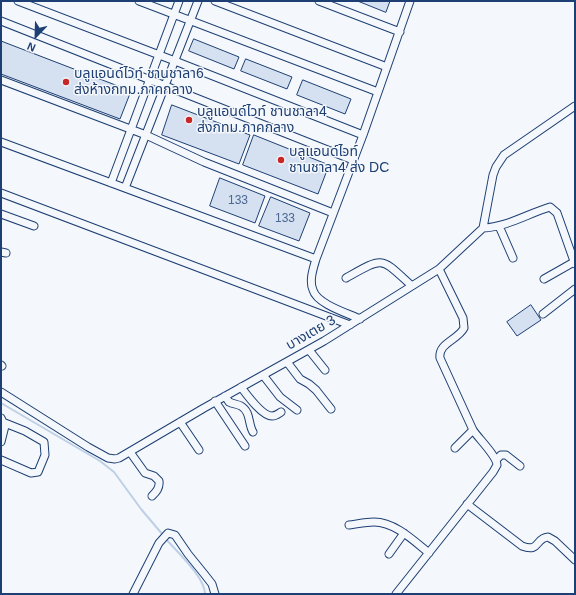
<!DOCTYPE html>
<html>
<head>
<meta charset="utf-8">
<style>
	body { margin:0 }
	#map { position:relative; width:576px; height:595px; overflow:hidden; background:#f4f7fb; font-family:Arial,sans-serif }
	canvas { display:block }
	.frame { position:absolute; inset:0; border:2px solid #1d3f73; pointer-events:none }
	.north { position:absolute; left:16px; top:16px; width:40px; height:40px; -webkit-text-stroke:3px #f4f7fb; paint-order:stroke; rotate:203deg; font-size:11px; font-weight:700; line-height:16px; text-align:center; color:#1d3f73 }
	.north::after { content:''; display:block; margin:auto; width:14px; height:18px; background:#1d3f73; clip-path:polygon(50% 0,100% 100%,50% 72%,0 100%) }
</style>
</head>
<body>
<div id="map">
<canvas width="576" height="595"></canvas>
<div class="frame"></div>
<div class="north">N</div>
</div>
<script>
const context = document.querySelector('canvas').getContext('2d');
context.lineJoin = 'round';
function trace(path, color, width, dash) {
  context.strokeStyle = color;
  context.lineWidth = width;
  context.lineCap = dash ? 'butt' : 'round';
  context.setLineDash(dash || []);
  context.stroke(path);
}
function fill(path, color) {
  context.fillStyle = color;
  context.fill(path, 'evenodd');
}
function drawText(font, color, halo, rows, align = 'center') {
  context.font = font + ' Arial,"Noto Sans Thai",sans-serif';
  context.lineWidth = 3;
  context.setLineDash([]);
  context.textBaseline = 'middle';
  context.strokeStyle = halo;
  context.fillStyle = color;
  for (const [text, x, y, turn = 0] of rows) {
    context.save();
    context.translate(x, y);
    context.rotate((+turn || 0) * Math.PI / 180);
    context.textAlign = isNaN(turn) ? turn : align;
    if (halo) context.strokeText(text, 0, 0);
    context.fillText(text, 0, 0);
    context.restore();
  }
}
const stream = new Path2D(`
	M1,403L100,461L114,472L141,509L163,535
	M166,539C177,552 205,577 205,594`);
const building = new Path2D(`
	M358,1H390L386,12Z
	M194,39L239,57L234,69L189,51Z
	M1,41L131,91L120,119L1,74Z
	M246,59L292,77L287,89L241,71Z
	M303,80L351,99L345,114L297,95Z
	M172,105L250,135L239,164L162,135Z
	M254,135L329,165L318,194L243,165Z
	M220,178L265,196L255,223L210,206Z
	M271,197L310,213L299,241L259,226Z
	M531,305L541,320L517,336L507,322Z`);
const minor = new Path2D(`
	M18,1L175,61L363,135
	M139,1L378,92
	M215,1L387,67
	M319,1L400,32
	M1,21L353,160
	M1,80L146,135L204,162L333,213
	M1,142L316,259
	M111,183L179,1
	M125,188L198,1
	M1,193L350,325
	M1,214L34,226
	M499,226L513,258
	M483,228C507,227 527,214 550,207L557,213L575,264
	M1,252L6,253
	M346,278C385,256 380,257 412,286
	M544,279L574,262
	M543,314L575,289
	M360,319C347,313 317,304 313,290C309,281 313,269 316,259L363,135L410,1
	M309,350L325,370
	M287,362L300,379L309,384L316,390L331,409
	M1,365L2,366
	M263,375L280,397L297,410
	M241,387C247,395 262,416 272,416C276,416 278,414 281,412
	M1,392L88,447L108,458L115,459L119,458L204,408L324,341L439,269L483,228L493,175L496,167L504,155L575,106
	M225,396L229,402C233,404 237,404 241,406C251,412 248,424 253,432
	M215,401L245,446
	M1,418L5,426L1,442
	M180,422L199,450
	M455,448L473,430
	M130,452L145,473L154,476L159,481C160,488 156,492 152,496
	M1,460L31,473L38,472L45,455L44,442L25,431L5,423
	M496,460L501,455H506L520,466
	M467,504L522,546C540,553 535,538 548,537L555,541L575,560
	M349,525C357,524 366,522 374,522C395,522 414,541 429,553
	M389,554L404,533
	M133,594L159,543L168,533L175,535L188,554L205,575L212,584L215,594
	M396,594L493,472L497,465C497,456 478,438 473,430L440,358C438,343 458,340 464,328L463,318L439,269`);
const markers = [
	[66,82,4,"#c62828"],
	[189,120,4,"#c62828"],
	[281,160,4,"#c62828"]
];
const numberNames = [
	["133",238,201],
	["133",285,219]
];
const poiNames = [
	["บลูแอนด์ไวท์ ชานชาลา6",74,74],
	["ส่งห้างกทม.ภาคกลาง",74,90],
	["บลูแอนด์ไวท์ ชานชาลา4",197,112],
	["ส่งกทม.ภาคกลาง",197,128],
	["บลูแอนด์ไวท์",289,152],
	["ชานชาลา4 ส่ง DC",289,168]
];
const streetNames = [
	["บางเตย 3",311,333,-30]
];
trace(stream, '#bed0e5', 2);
fill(building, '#d5e0f0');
trace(building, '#1d3f73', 1);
trace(minor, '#1d3f73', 9);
trace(minor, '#f4f7fb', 7);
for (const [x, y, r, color] of markers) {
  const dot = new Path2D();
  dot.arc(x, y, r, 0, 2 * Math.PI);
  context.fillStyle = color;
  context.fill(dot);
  trace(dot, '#f4f7fb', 1.5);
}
drawText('12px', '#4b6792', null, numberNames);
drawText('14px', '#1d3f73', '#f4f7fb', poiNames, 'left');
drawText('14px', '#1d3f73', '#f4f7fb', streetNames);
</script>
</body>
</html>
